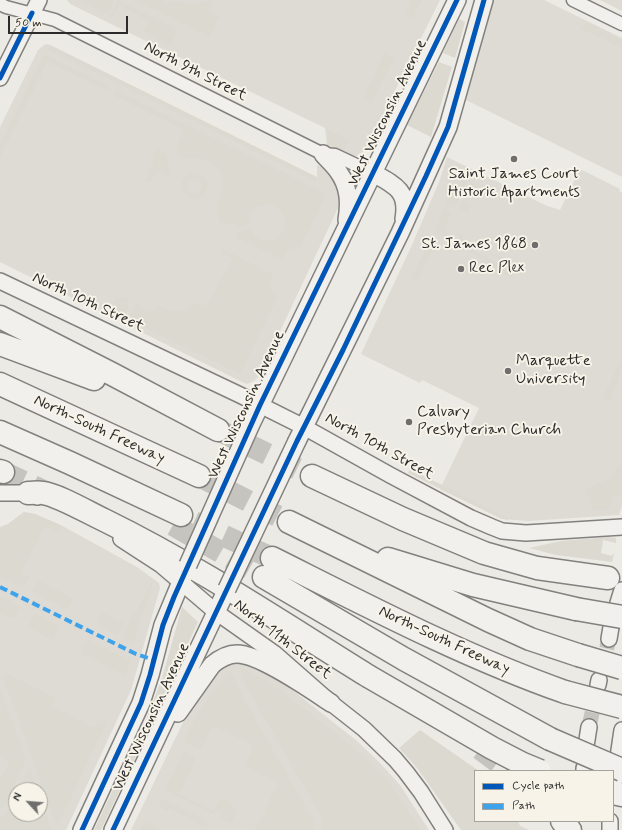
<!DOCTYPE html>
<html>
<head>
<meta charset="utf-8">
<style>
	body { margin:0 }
	#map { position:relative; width:622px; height:830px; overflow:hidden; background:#eceae4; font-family:Mynerve,sans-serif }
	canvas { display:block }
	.legend { position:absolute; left:474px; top:770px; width:140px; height:52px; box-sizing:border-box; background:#f7f3e8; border:1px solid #a5a39c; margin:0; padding:5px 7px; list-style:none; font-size:12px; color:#2b2b2b }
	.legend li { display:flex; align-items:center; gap:8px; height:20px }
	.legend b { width:20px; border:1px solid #a5a39c }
	.north { position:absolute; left:8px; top:782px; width:40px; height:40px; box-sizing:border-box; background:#f7f3e8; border:1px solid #a5a39c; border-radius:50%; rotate:296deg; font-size:11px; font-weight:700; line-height:16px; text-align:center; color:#2b2b2b }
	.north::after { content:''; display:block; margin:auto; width:14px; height:18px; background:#6f6e6c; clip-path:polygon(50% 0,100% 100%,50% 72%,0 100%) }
	.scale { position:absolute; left:8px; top:16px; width:120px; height:18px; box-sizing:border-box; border:2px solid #2b2b2b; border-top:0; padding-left:5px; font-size:12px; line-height:14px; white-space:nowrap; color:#2b2b2b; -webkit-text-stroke:3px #f7f3e8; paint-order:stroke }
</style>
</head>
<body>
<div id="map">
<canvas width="622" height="830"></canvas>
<ul class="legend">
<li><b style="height:5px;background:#0057b8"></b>Cycle path</li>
<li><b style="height:5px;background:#3ea3eb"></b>Path</li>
</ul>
<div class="north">N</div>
<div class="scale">50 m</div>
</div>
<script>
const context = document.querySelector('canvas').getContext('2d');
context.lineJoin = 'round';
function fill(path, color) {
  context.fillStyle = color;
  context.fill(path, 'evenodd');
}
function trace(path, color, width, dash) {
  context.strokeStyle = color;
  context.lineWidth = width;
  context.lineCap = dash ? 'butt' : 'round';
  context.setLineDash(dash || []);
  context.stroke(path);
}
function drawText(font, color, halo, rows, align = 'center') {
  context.font = font + ' Mynerve,sans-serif';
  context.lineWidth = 4;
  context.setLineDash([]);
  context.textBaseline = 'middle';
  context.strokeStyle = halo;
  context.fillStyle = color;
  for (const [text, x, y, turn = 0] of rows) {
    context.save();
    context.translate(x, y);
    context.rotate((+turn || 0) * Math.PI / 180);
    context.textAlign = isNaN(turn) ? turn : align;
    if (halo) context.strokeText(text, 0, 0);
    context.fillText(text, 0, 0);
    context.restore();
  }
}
const built = new Path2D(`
	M67,0H440L367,147L364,151L356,156L346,155L327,146L325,128L70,4Z
	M493,0H544L622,38V177L466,100Z
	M600,0H622V11Z
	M48,44L317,177V165L327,170L333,176L339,191V198L338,208L259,376L254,381L247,384L242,382L0,262V127L38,50L44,45Z
	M447,157L545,205L560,210L580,169L620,189L619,191L622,193V506L619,515L528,521L502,519L440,489L479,408L422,380L420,383L361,354L412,245L439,182Z
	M24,512L35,514L59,524L137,567L159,583L160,588L131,690L66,830H0V527L8,524ZM16,790H40V814H16Z
	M234,662L248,663L282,682L357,741L378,761L400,785L429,830H131L189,710L215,673L224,665Z`);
const green = new Path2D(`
	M79,0H113L114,1L111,10L105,13Z
	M118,0L178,30L170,46L144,32L149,21L119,6L113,18L110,16Z
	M135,0H162L166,3L178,2L194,4L213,0L208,11L219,16L209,36Z
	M411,0H422L413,18L409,16L410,14L406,12Z
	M459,19L465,22L455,58L443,53Z
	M587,22L599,28L598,30L600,31L601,29L612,35L611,36L613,37V36L622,40V48L581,28Z
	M50,45L316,177V182L48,49Z
	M385,52L394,57L372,102L364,96Z
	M44,54L109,86L107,90L47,62L0,157V144Z
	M439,62L452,67L431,137L407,125Z
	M115,89L326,194L299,249C290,246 286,252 283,259L274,256L271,252L269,253L237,238L236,236L237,233L250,228C255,240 267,245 278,237C282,234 285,230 285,225C289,199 248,196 249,224L239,229L238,225L229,223L223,226C211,211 221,203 222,188C225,162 202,156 182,159L176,147L184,130L113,95Z
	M327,129L349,140L343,152L328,144Z
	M158,148C166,154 170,163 169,173L168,175L160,171L154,175L150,183L144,180L147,178L149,173L148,171L154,163L153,161L155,157L153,156Z
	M193,173L199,174L196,179L190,180C186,183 187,188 190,192L196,193L201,190L202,185L198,179L201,175C208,180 209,187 205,194C188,212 169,179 193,173Z
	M456,173L468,179L454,208L446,204Z
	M472,181L479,184L475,191L470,192L467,202H465L471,206L468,212L459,208Z
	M444,208L452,212C447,222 443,225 450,235L448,238L435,232Z
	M433,234L436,236L435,238L437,240L417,282L411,279Z
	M460,234H462L463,236L462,239L504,258V259H505L513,262V264L514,263L522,267L521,269L459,239L458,237Z
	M470,249L514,271L512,278L481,263L482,259L469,252Z
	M222,250H225L262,269L263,273L268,272L273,275C271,282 268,291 278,296L240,374L128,320L135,305L136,304L151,311L152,310L155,311L158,306C174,314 180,313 194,303L207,306L233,258L223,254Z
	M69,287L110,308L117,298L120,299L122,296L128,299L127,311L122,318L67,290Z
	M622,361V365L611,399L608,400L604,398V395L620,362Z
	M622,461V497L613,495L610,507L612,509L594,510L585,490L611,478Z
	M410,469L508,518V520L500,518L408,473Z
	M24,512L35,514L61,526L58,532L44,526L21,572L30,577L23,588L0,577V527L8,524Z
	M608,537L616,538V543L603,540L601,553L612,556L613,554H614L612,562L556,555L529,548L561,541Z
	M38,580L73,598L68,609H66L33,593L32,591Z
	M152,581V587L140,621L134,644L122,637L134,613H136Z
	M0,596L20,607V609L15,619L0,613Z
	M182,607L198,622L151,722L146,720L162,678Z
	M101,612L124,623L117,635L96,624Z
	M35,614L59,626L53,640L28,627Z
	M89,640L130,661L126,676L81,653L86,642Z
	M244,669L279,689L361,754L390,784L420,830H341L338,829L337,830H322V823L321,816L245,684L241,671Z
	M5,673L56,698L52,706L95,728L98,722L101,724L103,721L106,722L57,827L3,678Z
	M230,673L232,674L244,700L312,818L314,824L313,830H255L262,816L265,818L267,814L264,812L278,783L244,766L252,751L250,750L253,745L213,726L200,749L184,742L198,713L227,674Z
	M0,688L26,759L7,802L0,810V776L2,777L10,761L0,756Z
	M143,726L149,729L101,830H94Z
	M420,730L479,771H475V821H518L520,826L529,830H461L417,768L399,748Z
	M184,751L195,758L191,767L192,768L180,792L178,791L177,793L214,811L221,798L228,801L237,811L231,823L221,818L223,814L216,810L214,814L167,791V786Z
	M29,767L37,790H19Z
	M16,796V814H40V798L52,830H0V820L12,805Z
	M162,800H165L205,819L207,822V827L169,808L167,811L159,807V804Z
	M145,822L159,828L158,830H141Z`);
const tertiaryTunnel = new Path2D(`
	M601,671L609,639
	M589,727L597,690`);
const motorwayTunnel = new Path2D(`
	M218,430L312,476
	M3,472L52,495
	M199,476L289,522
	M194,522L272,558
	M173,525L264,577
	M480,749L510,771`);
const minor = new Path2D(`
	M573,0L622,24
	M0,4L6,7L55,20L323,154L335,155L373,173`);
const tertiary = new Path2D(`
	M0,78L39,0
	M0,281L240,395L304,427L390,475L471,518L492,527L502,531L526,533L622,527
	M0,493H28L37,497
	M121,539L161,565L216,612L274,653L331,703L364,729L395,759L406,772L421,792L445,830
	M617,606L622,590
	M609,639L611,627
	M598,685L599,680
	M586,746L589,727
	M584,771V768
	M613,791L622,730
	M610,830V821`);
const secondary = new Path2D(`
	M323,154C328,160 334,165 338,171C349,186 350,202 347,220
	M373,173C395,185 409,191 404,219
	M251,424L457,0
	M297,441L400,233L448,127L484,0
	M178,713L212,665C219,659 227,654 237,654C260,654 311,690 331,703
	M82,830L141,703L150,675L163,625L188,565
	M113,830L227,589`);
const motorway = new Path2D(`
	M0,317L112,374L218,430
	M0,344L94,379
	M0,384L199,476
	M0,432L70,463L181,515
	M0,471L3,472
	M312,476L403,519L484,553L537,568L608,578
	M28,493C33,493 38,492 43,493C58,495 89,513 104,520C196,565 281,622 368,676
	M289,522L488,620L530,639L578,655
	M272,558C368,606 463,656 565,692
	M388,559L473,585L576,609
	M264,577L404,659L550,739
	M613,793L622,795
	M562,821L570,830`);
const secondaryBridge = new Path2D(`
	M188,565L251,424
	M227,589L297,441`);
const motorwayBridge = new Path2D(`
	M576,609L622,617
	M578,655L622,668
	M368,676L492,748L523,764L540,771
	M565,692L622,707
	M550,739L622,770`);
const quiet = new Path2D(`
	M0,587L136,654L154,660`);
const cycleway = new Path2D(`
	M0,78L32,13
	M82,830L141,703L150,675L163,625L174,597L260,405L457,0
	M113,830L297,441L343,350L426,176L448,127L484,0`);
const markers = [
	[514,159,4,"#6f6e6c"],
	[535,245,4,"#6f6e6c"],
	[461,269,4,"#6f6e6c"],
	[508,371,4,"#6f6e6c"],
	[409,422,4,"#6f6e6c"]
];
const streetNames = [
	["North 9th Street",195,72,27],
	["West Wisconsin Avenue",388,113,-64],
	["North 10th Street",88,303,25],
	["West Wisconsin Avenue",247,405,-65],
	["North-South Freeway",99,430,25],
	["North 10th Street",379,447,29],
	["North 11th Street",282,640,38],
	["North-South Freeway",444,641,25],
	["West Wisconsin Avenue",152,717,-65]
];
const poiNames = [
	["Saint James Court",514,175,"center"],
	["Historic Apartments",514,193,"center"],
	["St. James 1868",527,245,"right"],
	["Rec Plex",469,269],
	["Marquette",516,362],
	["University",516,380],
	["Calvary",417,413],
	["Presbyterian Church",417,431]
];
fill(built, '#dddbd3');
fill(green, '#dcd9d1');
trace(tertiaryTunnel, '#c5c4bf', 15, [15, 8]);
trace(motorwayTunnel, '#c5c4bf', 22, [22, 11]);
trace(minor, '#82817e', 15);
trace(tertiary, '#82817e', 18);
trace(secondary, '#82817e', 20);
trace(motorway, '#82817e', 25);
trace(minor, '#f1f0ec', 12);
trace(tertiary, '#f1f0ec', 15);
trace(secondary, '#f1f0ec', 17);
trace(motorway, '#f1f0ec', 22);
trace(secondaryBridge, '#82817e', 20, []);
trace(motorwayBridge, '#82817e', 25, []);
trace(secondaryBridge, '#f1f0ec', 17);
trace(motorwayBridge, '#f1f0ec', 22);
trace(quiet, '#3ea3eb', 4, [8, 4]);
trace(cycleway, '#0057b8', 5);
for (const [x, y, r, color] of markers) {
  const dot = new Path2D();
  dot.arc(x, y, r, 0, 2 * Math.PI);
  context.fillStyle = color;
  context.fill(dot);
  trace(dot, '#f7f3e8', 1.5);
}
drawText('16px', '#2b2b2b', '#f7f3e8', streetNames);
drawText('16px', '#2b2b2b', '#f7f3e8', poiNames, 'left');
</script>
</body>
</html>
